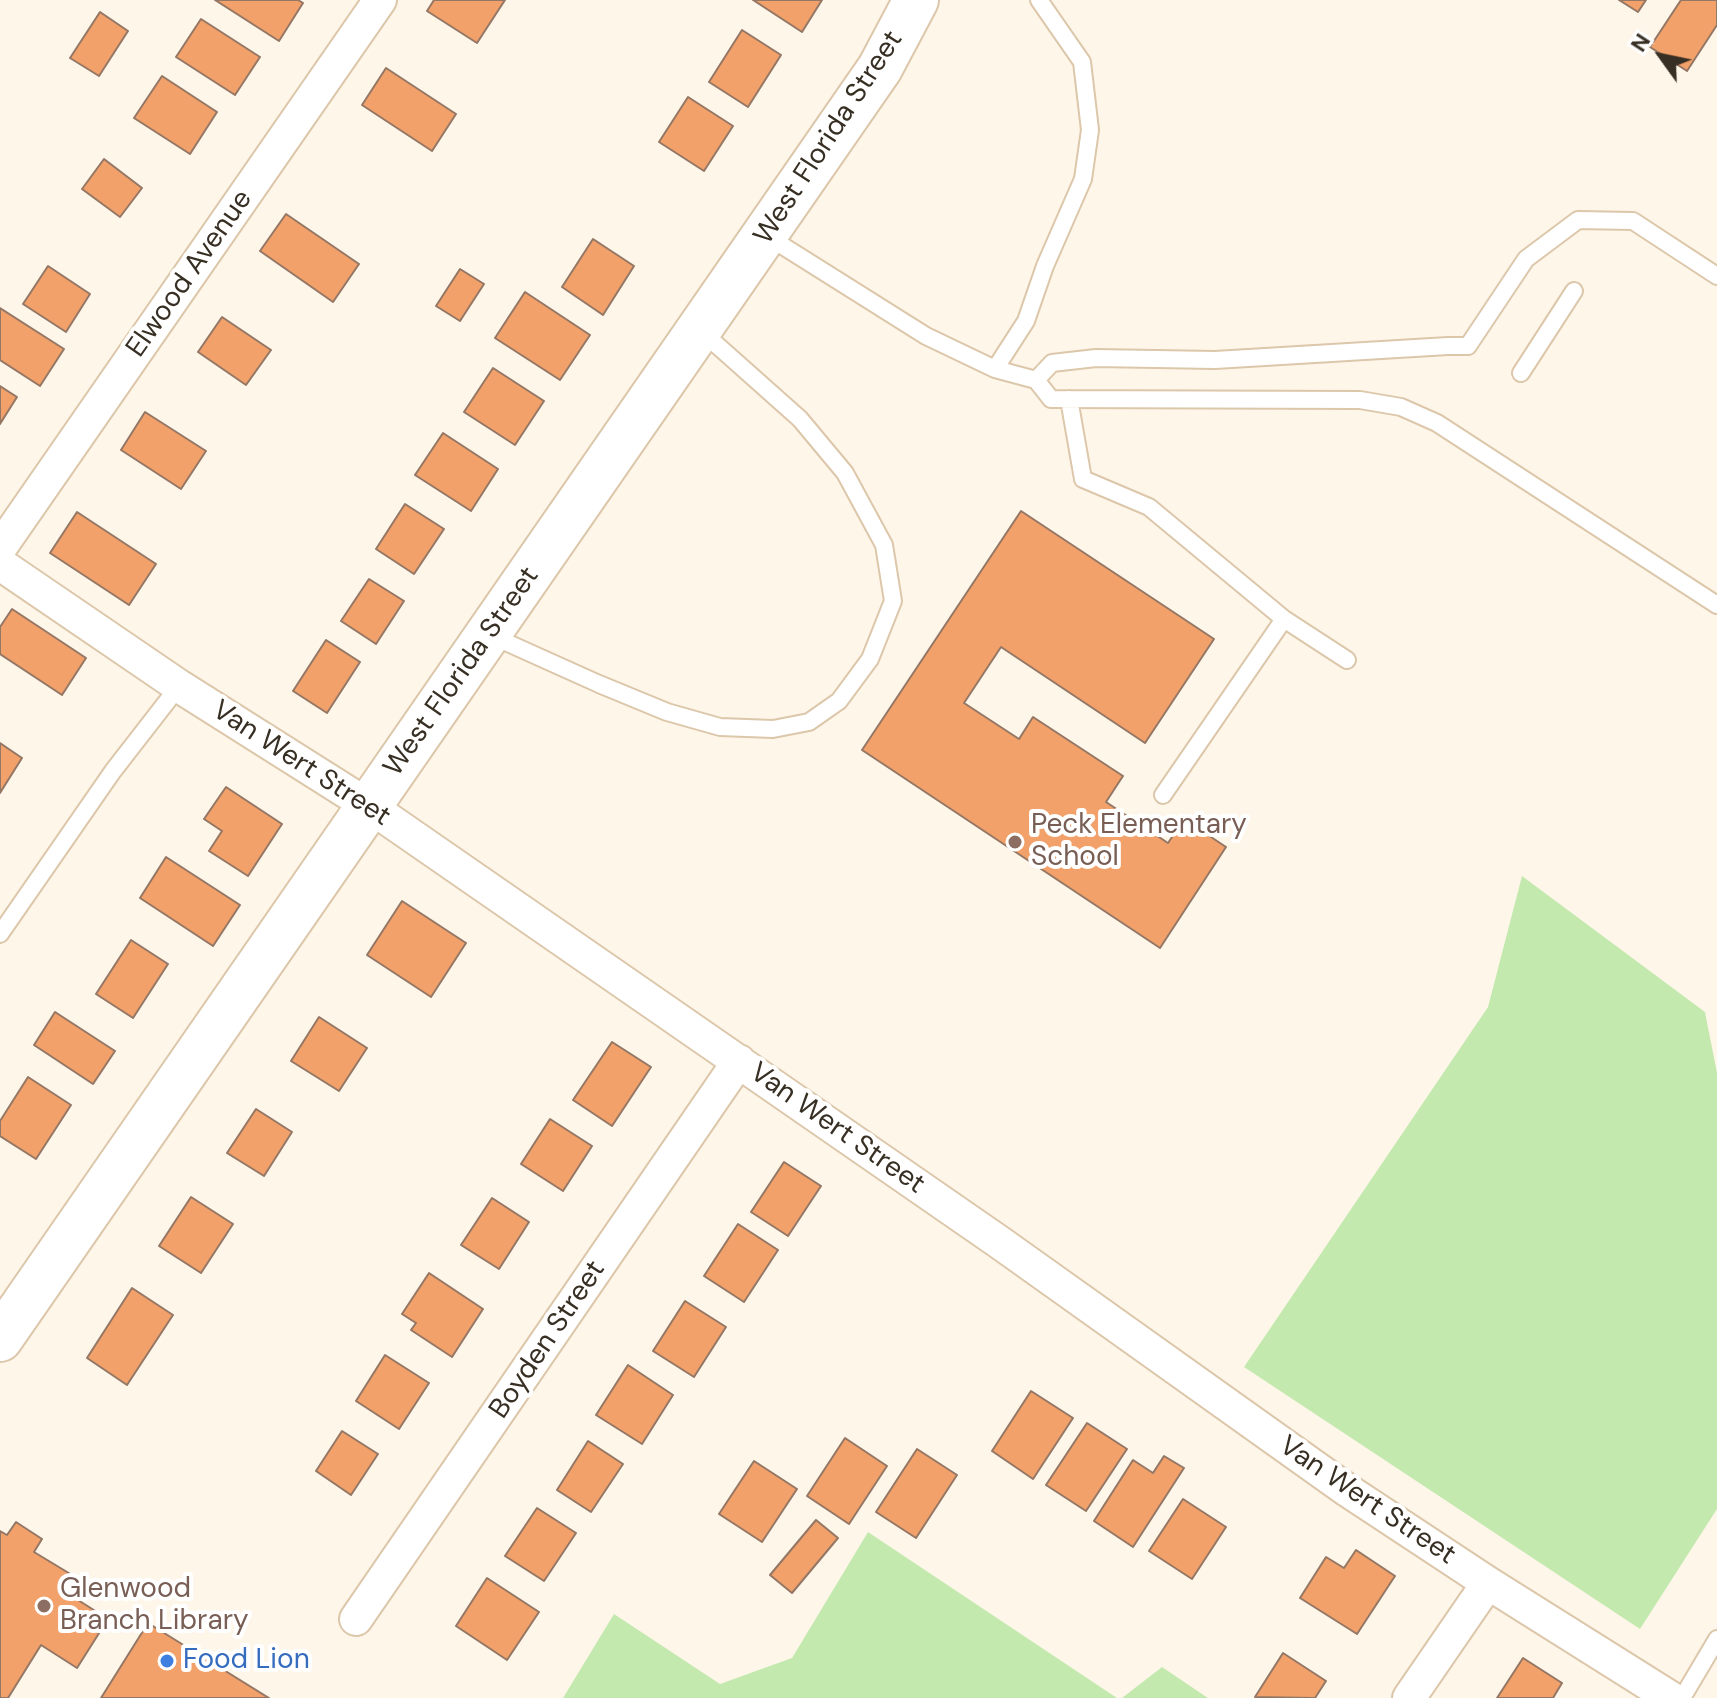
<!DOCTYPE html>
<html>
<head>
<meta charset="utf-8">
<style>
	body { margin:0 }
	#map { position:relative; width:1717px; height:1698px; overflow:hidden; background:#fff6ea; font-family:"DM Sans",sans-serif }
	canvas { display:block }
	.north { position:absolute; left:1621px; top:16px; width:80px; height:80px; -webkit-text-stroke:6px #fff; paint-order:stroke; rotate:303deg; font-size:22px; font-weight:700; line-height:32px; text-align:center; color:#372f23 }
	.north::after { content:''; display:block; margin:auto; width:28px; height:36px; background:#372f23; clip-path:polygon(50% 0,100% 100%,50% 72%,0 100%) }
</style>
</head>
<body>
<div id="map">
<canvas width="1717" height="1698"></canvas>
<div class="north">N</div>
</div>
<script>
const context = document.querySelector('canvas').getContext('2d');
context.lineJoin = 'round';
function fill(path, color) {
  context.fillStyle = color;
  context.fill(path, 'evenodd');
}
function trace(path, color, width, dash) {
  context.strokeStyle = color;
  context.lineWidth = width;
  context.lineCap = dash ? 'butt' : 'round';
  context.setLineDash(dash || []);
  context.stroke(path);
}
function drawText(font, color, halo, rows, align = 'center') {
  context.font = font + ' "DM Sans",sans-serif';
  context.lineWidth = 8;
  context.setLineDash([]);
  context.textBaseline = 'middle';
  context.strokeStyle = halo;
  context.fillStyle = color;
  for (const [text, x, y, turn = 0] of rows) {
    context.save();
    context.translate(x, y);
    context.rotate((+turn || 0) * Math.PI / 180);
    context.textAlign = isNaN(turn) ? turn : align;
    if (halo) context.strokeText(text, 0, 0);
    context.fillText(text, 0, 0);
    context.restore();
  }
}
const green = new Path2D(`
	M1522,876L1705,1012L1717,1073V1509L1640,1629L1244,1367L1488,1007Z
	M868,1532L1117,1698H563L614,1614L720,1684L792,1658Z
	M1162,1667L1208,1698H1122Z`);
const building = new Path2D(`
	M215,0H298L303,3L279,41Z
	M434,0H505L477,43L427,11Z
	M753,0H822L802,32Z
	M1619,0H1646L1638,12Z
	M1681,0H1717V25L1687,71L1650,47Z
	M100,12L128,31L99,76L70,58Z
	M201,19L260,57L235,95L176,57Z
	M742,30L781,55L748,107L709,82Z
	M386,68L456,114L432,151L362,105Z
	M162,76L217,112L190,154L134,118Z
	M688,97L733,126L704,171L659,142Z
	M104,159L142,188L120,217L82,189Z
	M286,214L359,264L333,302L260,251Z
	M593,239L634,266L603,315L562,287Z
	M48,266L90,294L66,332L23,304Z
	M460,269L484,284L460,321L436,306Z
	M525,292L590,335L560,380L495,338Z
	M0,308L64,349L40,386L0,360Z
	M222,317L271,350L246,385L198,352Z
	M493,368L544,401L515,445L464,412Z
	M0,386L17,397L0,424Z
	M145,412L206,451L181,489L121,450Z
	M443,433L498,469L471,511L415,475Z
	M405,504L444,529L414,574L376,549Z
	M1021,511L1214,639L1145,743L1001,647L964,703L1019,739L1033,717L1123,776L1106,802L1168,843L1184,819L1226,847L1160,948L862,750Z
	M77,512L156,564L129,605L50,553Z
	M369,579L404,601L376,644L341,621Z
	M12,609L86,658L62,695L0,654V627Z
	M326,640L360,662L327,713L293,691Z
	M0,743L22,758L0,793Z
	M226,787L282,824L248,876L209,851L222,831L204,819Z
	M166,857L240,905L213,946L140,898Z
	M402,901L466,943L431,997L367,955Z
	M131,940L168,964L133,1018L96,994Z
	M55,1012L115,1051L93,1084L34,1045Z
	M319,1017L367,1048L339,1091L291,1061Z
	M612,1042L651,1067L612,1126L573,1100Z
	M28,1077L71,1105L36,1159L0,1136V1121Z
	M256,1109L292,1132L264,1176L227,1153Z
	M550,1119L592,1146L563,1191L521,1164Z
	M784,1162L821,1186L788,1236L751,1212Z
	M191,1197L233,1224L201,1273L159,1246Z
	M492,1198L529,1222L499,1269L461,1245Z
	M738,1224L778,1250L744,1302L704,1276Z
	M429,1273L483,1309L452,1357L411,1330L416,1323L402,1314Z
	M132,1288L173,1315L127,1385L87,1358Z
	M685,1301L726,1327L694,1377L653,1351Z
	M385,1355L429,1383L399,1429L356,1401Z
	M628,1365L673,1395L642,1444L596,1415Z
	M1031,1391L1073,1418L1033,1479L992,1451Z
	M1087,1423L1127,1449L1086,1511L1046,1485Z
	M342,1431L378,1454L351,1495L316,1471Z
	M845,1438L887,1466L849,1524L807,1496Z
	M588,1441L623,1464L591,1512L557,1490Z
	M917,1449L957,1475L916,1538L876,1512Z
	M1164,1456L1184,1468L1133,1547L1094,1521L1133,1460L1153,1473Z
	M754,1461L797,1489L762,1542L719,1514Z
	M1183,1499L1226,1527L1192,1579L1149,1551Z
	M537,1508L576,1533L544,1581L505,1556Z
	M816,1520L838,1538L792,1593L770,1575Z
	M16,1522L42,1539L34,1552L77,1578L67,1593L108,1619L77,1668L41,1645L8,1698H0V1531L7,1535Z
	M1356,1550L1395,1576L1357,1634L1300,1598L1326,1557L1344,1568Z
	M487,1578L539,1612L507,1660L456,1626Z
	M148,1623L269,1698H101Z
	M1283,1653L1326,1681L1315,1698L1255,1697Z
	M1523,1658L1562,1683L1553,1698H1497Z`);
const lane = new Path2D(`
	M767,236L926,336L995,369L1026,321L1045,266L1083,179L1090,130L1082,62L1039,0
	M1717,276L1633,221L1578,220L1526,259L1468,346H1448L1215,360L1096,358L1052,363L1036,380L1051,399L1360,400L1401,407L1437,423L1717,605
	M995,369L1036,380
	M1521,373L1574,291
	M1069,399L1083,479L1149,507L1284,619L1347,660
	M490,635L599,684L667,712L720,727L773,729L809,722L839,701L870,659L893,601L884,545L845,473L800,419L700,330
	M1163,795L1284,619
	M0,934L113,771L179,686
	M1682,1698L1717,1639`);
const street = new Path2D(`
	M0,548L380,0
	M0,564L179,686L369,806L999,1242L1347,1490L1488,1583L1671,1698
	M356,1619L739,1061
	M1409,1698L1488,1583`);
const secondary = new Path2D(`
	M0,1339L880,68L916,0`);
const markers = [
	[1015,842,8,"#8d6e63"],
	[44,1606,8,"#8d6e63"],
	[167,1661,8,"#3f7fe0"]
];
const streetNames = [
	["West Florida Street",829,138,-57],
	["Elwood Avenue",190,274,-55],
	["West Florida Street",462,672,-55],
	["Van Wert Street",301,764,33],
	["Van Wert Street",837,1129,35],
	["Boyden Street",548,1340,-56],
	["Van Wert Street",1367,1501,34]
];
const educationNames = [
	["Peck Elementary",1031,826],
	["School",1031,858],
	["Glenwood",60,1590],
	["Branch Library",60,1622]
];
const shopNames = [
	["Food Lion",183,1661]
];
fill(green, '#c4e9af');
fill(building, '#f3a16a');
trace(building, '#947764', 2);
trace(lane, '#dcc7aa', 20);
trace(street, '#dcc7aa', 36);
trace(secondary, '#dcc7aa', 48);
trace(lane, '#fff', 16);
trace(street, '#fff', 32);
trace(secondary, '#fff', 44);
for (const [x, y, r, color] of markers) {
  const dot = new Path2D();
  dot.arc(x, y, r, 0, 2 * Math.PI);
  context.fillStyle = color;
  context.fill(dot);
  trace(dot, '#fff', 3);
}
drawText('28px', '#372f23', '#fff', streetNames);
drawText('28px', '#785e54', '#fff', educationNames, 'left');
drawText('28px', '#366cbe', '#fff', shopNames, 'left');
</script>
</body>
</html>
